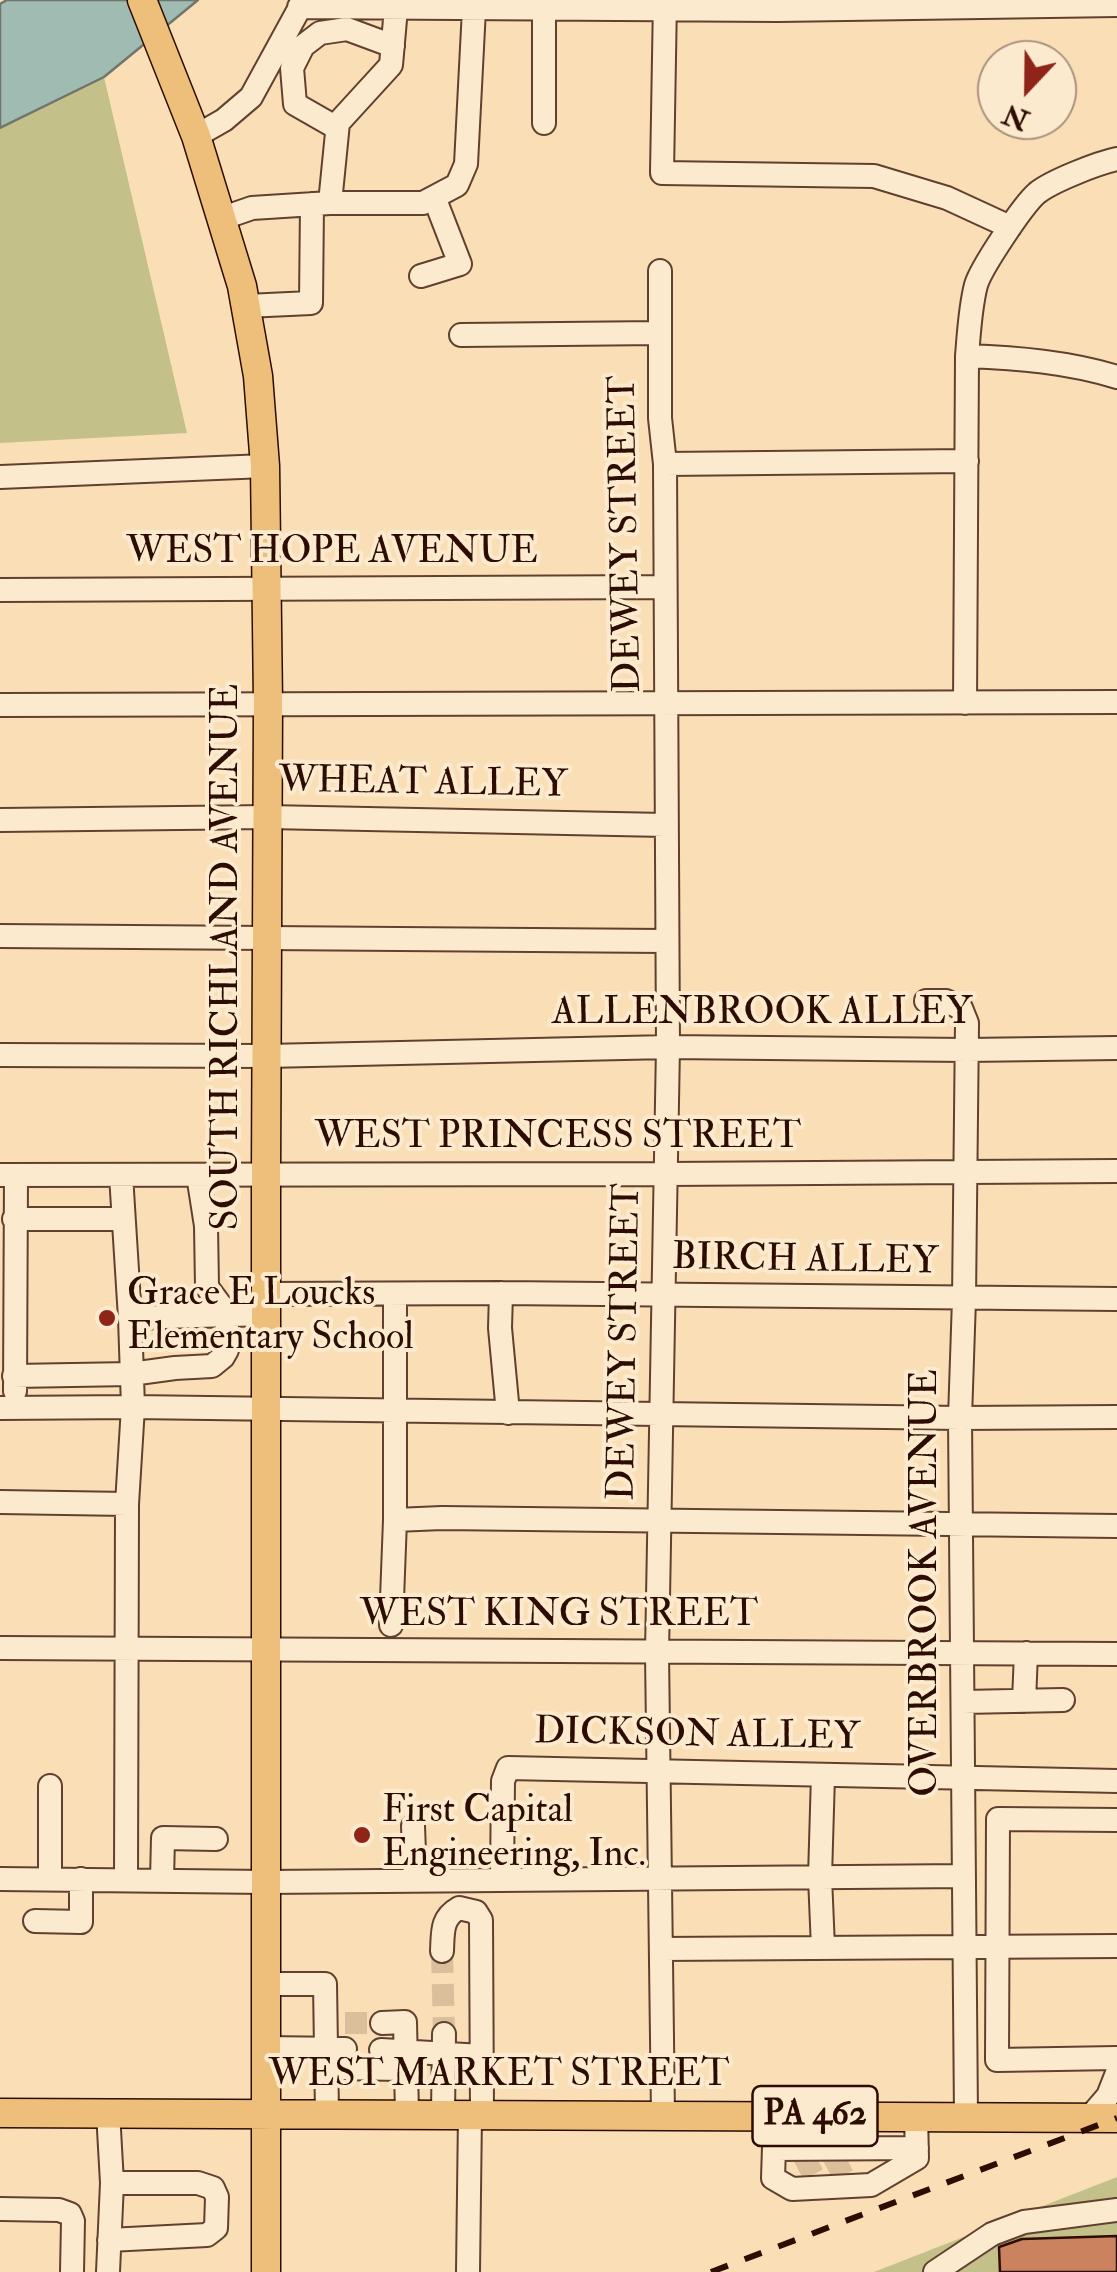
<!DOCTYPE html>
<html>
<head>
<meta charset="utf-8">
<style>
	body { margin:0 }
	#map { position:relative; width:1117px; height:2272px; overflow:hidden; background:#fadeb5; font-family:"IM FELL Double Pica",serif }
	canvas { display:block }
	.north { position:absolute; left:977px; top:40px; width:100px; height:100px; box-sizing:border-box; background:#fceacf; border:2px solid #a9927d; border-radius:50%; rotate:202deg; font-size:28px; font-weight:700; line-height:40px; text-align:center; color:#2d0d02 }
	.north::after { content:''; display:block; margin:auto; width:35px; height:45px; background:#8f2418; clip-path:polygon(50% 0,100% 100%,50% 72%,0 100%) }
</style>
</head>
<body>
<div id="map">
<canvas width="1117" height="2272"></canvas>
<div class="north">N</div>
</div>
<script>
const context = document.querySelector('canvas').getContext('2d');
context.lineJoin = 'round';
function fill(path, color) {
  context.fillStyle = color;
  context.fill(path, 'evenodd');
}
function trace(path, color, width, dash) {
  context.strokeStyle = color;
  context.lineWidth = width;
  context.lineCap = dash ? 'butt' : 'round';
  context.setLineDash(dash || []);
  context.stroke(path);
}
function drawText(font, color, halo, rows, align = 'center') {
  context.font = font + ' "IM FELL Double Pica",serif';
  context.lineWidth = 8;
  context.setLineDash([]);
  context.textBaseline = 'middle';
  context.strokeStyle = halo;
  context.fillStyle = color;
  for (const [text, x, y, turn = 0] of rows) {
    context.save();
    context.translate(x, y);
    context.rotate((+turn || 0) * Math.PI / 180);
    context.textAlign = isNaN(turn) ? turn : align;
    if (halo) context.strokeText(text, 0, 0);
    context.fillText(text, 0, 0);
    context.restore();
  }
}
const green = new Path2D(`
	M104,77L187,433L0,443V128Z
	M1117,2177V2272H874Z`);
const water = new Path2D(`
	M7,0H198L104,77L0,128V4Z`);
const building = new Path2D(`
	M1117,2236V2272H1000L999,2247L1022,2239Z`);
const minorTunnel = new Path2D(`
	M442,1951L444,2034
	M345,2023H382
	M803,2155L816,2180
	M833,2156L845,2179`);
const minor = new Path2D(`
	M665,0L662,173L874,176L947,198L1010,227
	M299,7L778,10L1117,5
	M544,123V10
	M337,128L295,104L292,68L303,46L320,33L347,29L393,46
	M196,136L224,120L251,97L304,0
	M330,203H423L457,185L466,164L474,9
	M223,218L252,208L330,203L338,123L391,65L396,8
	M660,271V418L665,464L668,1047L657,1653L663,2115
	M421,276L460,264L434,197
	M246,306L311,303L312,204
	M461,335L659,333
	M967,356C1018,358 1068,362 1117,377
	M665,464L967,461
	M0,477L265,466
	M0,590L664,587
	M965,703L967,356C969,333 970,308 976,285C981,268 1023,205 1037,193C1052,181 1098,163 1117,159
	M0,705L1117,702
	M0,820L268,817L665,825
	M0,936L666,941
	M926,1001H946L961,1008L967,1023L964,1299L960,1418L966,2116
	M0,1055L267,1056L668,1047L967,1050L1117,1048
	M0,1175L666,1174L1117,1171
	M121,1175L130,1318
	M14,1219H123
	M501,1293L500,1328L508,1413
	M266,1294L501,1293L1117,1299
	M14,1376L131,1374L175,1368L212,1366L223,1357L227,1350V1314L207,1287L206,1226L198,1175
	M15,1391L16,1175
	M0,1408L133,1407L960,1418L1117,1417
	M0,1502L127,1504
	M395,1520L442,1518L1117,1526
	M391,1625L395,1520V1294
	M0,1648L1117,1654
	M1024,1701L1026,1653
	M963,1702L1063,1700
	M50,1786V1879
	M1117,1820L998,1819L997,2060L1117,2058
	M413,1826L415,1879
	M502,1878L503,1781L508,1768L1117,1781
	M0,1879L266,1882L964,1876
	M126,1880L127,1504L133,1407L130,1318L266,1314
	M162,1880L163,1838L216,1839
	M35,1921L81,1922V1879
	M823,1948L820,1877L823,1775
	M661,1949L1117,1946
	M442,1951C443,1932 441,1918 459,1908L476,1912L481,1920L482,2114
	M266,1984H325L327,2113
	M382,2023L405,2022L407,2114
	M265,2048L345,2049
	M381,2050L482,2056
	M326,2068L406,2069
	M443,2114L444,2034
	M775,2116L773,2178L792,2189L871,2185L917,2158L916,2116
	M1090,2117L1108,2096L1117,2073
	M774,2149L917,2148
	M0,2209L59,2210L70,2214L73,2221L72,2272
	M109,2240L207,2235L216,2228L217,2197L213,2188L198,2183H112
	M108,2272L112,2183L108,2112
	M468,2272L470,2114
	M935,2272L992,2234L1024,2222L1117,2210`);
const major = new Path2D(`
	M142,0L196,136L242,286L258,376L265,466L268,703L266,1175V2272
	M0,2113L1117,2118`);
const rail = new Path2D(`
	M711,2272L1117,2118`);
const markers = [
	[107,1318,10,"#8f2418"],
	[362,1835,10,"#8f2418"]
];
const shields = [
	[815,2116,125]
];
const shieldNames = [
	["PA 462",815,2116]
];
const streetNames = [
	["DEWEY STREET",628,534,-91],
	["WEST HOPE AVENUE",332,554],
	["WHEAT ALLEY",423,785,1],
	["SOUTH RICHLAND AVENUE",229,957,-90],
	["ALLENBROOK ALLEY",762,1015],
	["WEST PRINCESS STREET",558,1139],
	["BIRCH ALLEY",805,1262,1],
	["DEWEY STREET",627,1342,-89],
	["OVERBROOK AVENUE",928,1583,-90],
	["WEST KING STREET",559,1617],
	["DICKSON ALLEY",697,1737,1],
	["WEST MARKET STREET",499,2077]
];
const poiNames = [
	["Grace E Loucks",127,1296],
	["Elementary School",127,1340],
	["First Capital",382,1813],
	["Engineering, Inc.",382,1857]
];
fill(green, '#c4c089');
fill(water, '#9fbbb2');
trace(water, '#71756c', 2.5);
fill(building, '#cb835f');
trace(building, '#2d0d02', 2.5);
trace(minorTunnel, '#dbbf9a', 22, [22, 11]);
trace(minor, '#60412f', 26);
trace(major, '#2d0d02', 31);
trace(minor, '#fceacf', 22);
trace(major, '#edbf7a', 28);
trace(rail, '#2d0d02', 6, [18, 18]);
for (const [x, y, r, color] of markers) {
  const dot = new Path2D();
  dot.arc(x, y, r, 0, 2 * Math.PI);
  context.fillStyle = color;
  context.fill(dot);
  trace(dot, '#fceacf', 4);
}
for (const [x, y, w] of shields) {
  const box = new Path2D();
  box.roundRect(x - w / 2, y - 30, w, 60, 8);
  context.fillStyle = '#fceacf';
  context.fill(box);
  trace(box, '#2d0d02', 2.5);
}
drawText('bold 35px', '#2d0d02', null, shieldNames);
drawText('38px', '#2d0d02', '#fceacf', streetNames);
drawText('38px', '#2d0d02', '#fceacf', poiNames, 'left');
</script>
</body>
</html>
